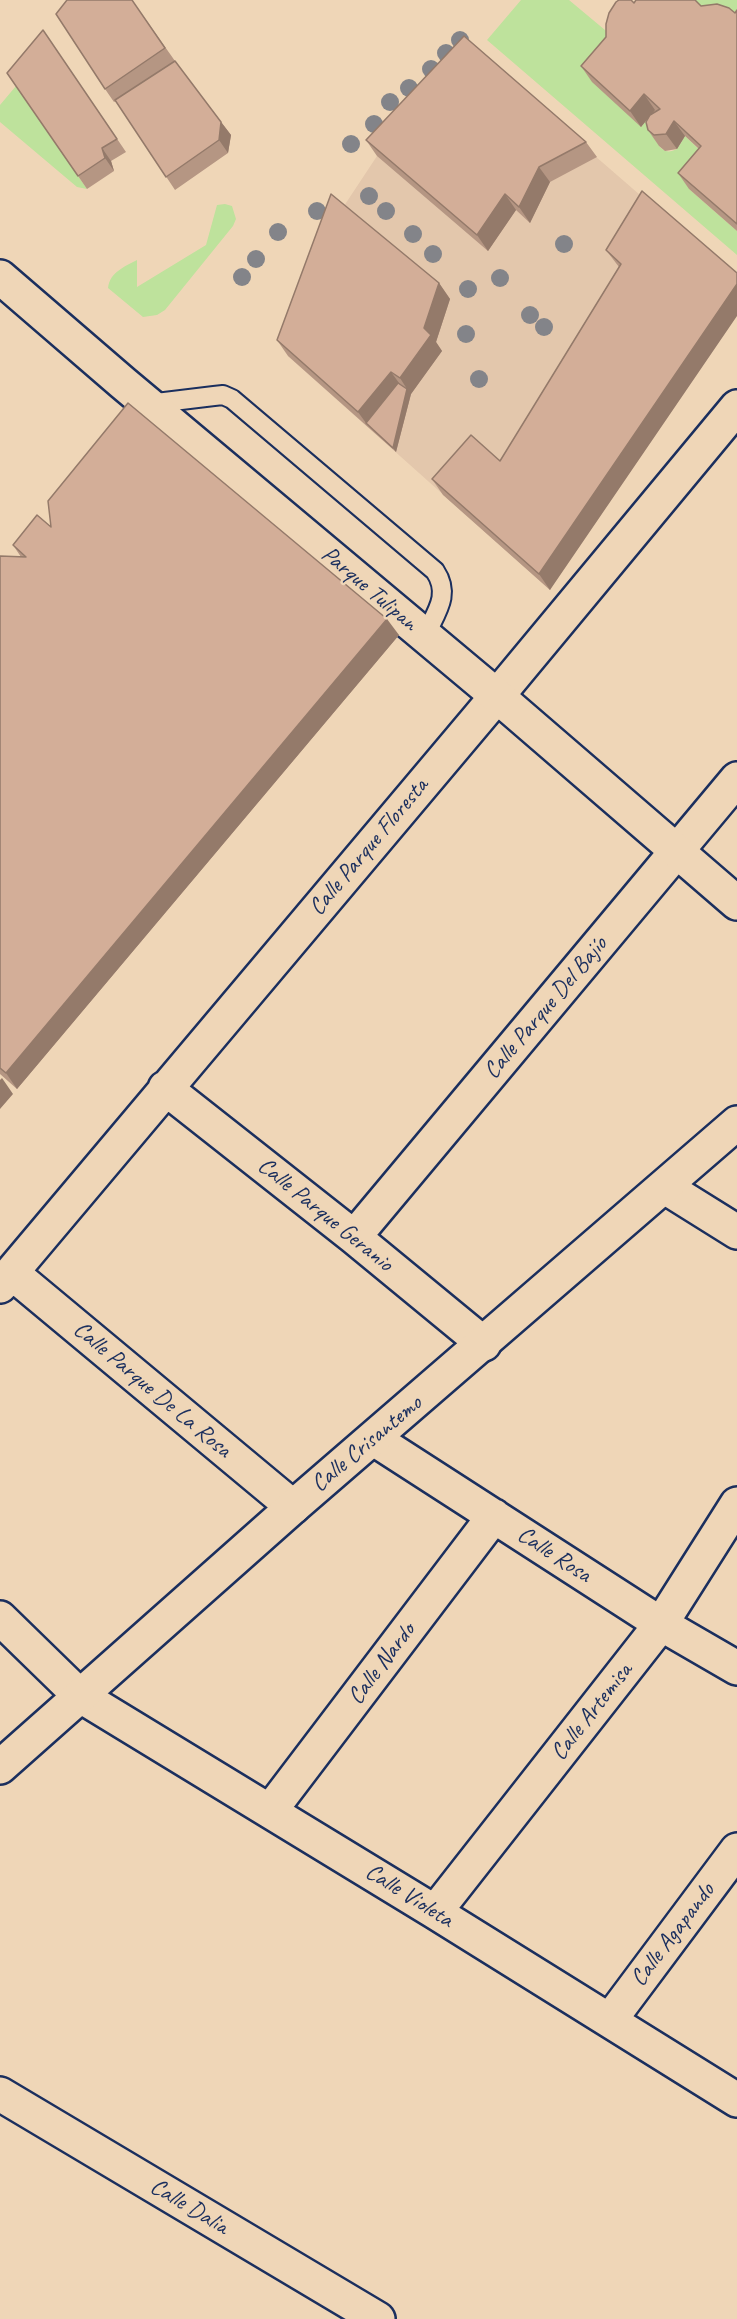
<!DOCTYPE html>
<html>
<head>
<meta charset="utf-8">
<style>
	body { margin:0 }
	canvas { display:block; background:#efd6b7 }
</style>
</head>
<body>
<canvas width="737" height="2319"></canvas>
<script>
const context = document.querySelector('canvas').getContext('2d');
context.lineJoin = 'round';
function fill(path, color) {
  context.fillStyle = color;
  context.fill(path, 'evenodd');
}
function trace(path, color, width, dash) {
  context.strokeStyle = color;
  context.lineWidth = width;
  context.lineCap = dash ? 'butt' : 'round';
  context.setLineDash(dash || []);
  context.stroke(path);
}
function drawText(font, color, halo, rows, align = 'center') {
  context.font = font + ' Caveat,sans-serif';
  context.lineWidth = 5;
  context.setLineDash([]);
  context.textBaseline = 'middle';
  context.strokeStyle = halo;
  context.fillStyle = color;
  for (const [text, x, y, turn = 0] of rows) {
    context.save();
    context.translate(x, y);
    context.rotate((+turn || 0) * Math.PI / 180);
    context.textAlign = isNaN(turn) ? turn : align;
    if (halo) context.strokeText(text, 0, 0);
    context.fillText(text, 0, 0);
    context.restore();
  }
}
const built = new Path2D(`
	M475,52L737,279L550,590L288,356L342,209L377,156Z`);
const green = new Path2D(`
	M521,0H569L617,40L641,127L655,110L671,124L659,146C664,152 669,153 677,149L685,136L712,162L689,189L737,231V255L487,40Z
	M689,0H737V23Z
	M16,86L87,189L77,187L0,122V105Z
	M225,204L232,206L236,219L233,226L165,310L157,315L143,317L108,288C110,272 124,267 137,260V287L206,245L217,205Z`);
const service = new Path2D(`
	M148,404L214,396L223,395L232,399L435,571C451,595 436,612 425,636`);
const minor = new Path2D(`
	M165,1088L354,1237L484,1344
	M665,1187L737,1232
	M354,1237L737,779
	M12,1273L293,1507
	M0,1286L497,696L737,407
	M374,1439L661,1624L737,1668
	M0,1618L79,1695L435,1912L737,2100
	M270,1811L494,1516
	M435,1912L661,1624L737,1504
	M610,2020L737,1850
	M0,2094L378,2319`);
const secondary = new Path2D(`
	M0,277L123,383L497,696L737,903
	M0,1767L293,1507L737,1123`);
const trees = [
	[460,40],
	[446,53],
	[431,69],
	[409,88],
	[390,102],
	[374,124],
	[351,144],
	[369,196],
	[317,211],
	[386,211],
	[278,232],
	[413,234],
	[564,244],
	[433,254],
	[256,259],
	[242,277],
	[500,278],
	[468,289],
	[530,315],
	[544,327],
	[466,334],
	[479,379]
];
const wall = new Path2D(`
	M132,0L175,61L231,135L228,153L175,190L116,101L114,102L105,89Z
	M634,3L701,6L735,13L737,10V231L689,189L678,173L699,149L685,136L677,149L665,151L659,146L648,130L647,119L641,127L592,82L581,66Z
	M43,30L126,152L111,161L114,171L87,189L7,73Z
	M366,140L586,142L597,157L550,182L530,223L516,210L488,251L377,156Z
	M642,191L550,590L443,495L432,479L500,461L619,267L606,250Z
	M439,283L450,299L436,342L442,351L411,394L396,452L288,356L277,340Z
	M51,527L399,635L17,1089L0,1074V556L21,557L13,545Z`);
const shadedWall = new Path2D(`
	M644,94L655,110L641,127L630,111Z
	M674,121L685,136L677,149L666,134Z
	M221,122L231,135L228,153L219,140Z
	M102,148L111,161L114,171L105,158Z
	M539,167L550,182L530,223L519,207Z
	M505,194L516,210L488,251L477,235Z
	M439,283L450,299L436,342L442,351L411,394L396,452L393,448L407,389L400,378L424,328Z
	M737,284V316L550,590L539,574Z
	M391,372L402,387L366,423L358,412Z
	M387,619L399,635L17,1089L6,1073Z
	M2,1078L13,1094L0,1109V1080Z`);
const building = new Path2D(`
	M67,0H132L165,48L105,89L56,14Z
	M619,0H631L634,3L636,0H695L701,6L717,4L729,8L735,13L737,10V224L678,173L701,146L674,121L666,134L654,135L648,130L646,122L650,115L660,109L644,94L630,111L581,66L606,37V24L609,13L616,2Z
	M43,30L117,139L102,148L105,158L78,176L7,73Z
	M464,36L586,142L539,167L519,207L505,194L477,235L366,140Z
	M175,61L221,122L219,140L166,177L115,100Z
	M642,191L737,273V284L539,574L432,479L471,435L500,461L621,264L606,250Z
	M331,194L439,283L424,328L431,335L400,378L391,372L358,412L277,340Z
	M398,383L407,389L393,448L366,423Z
	M128,403L387,619L6,1073L0,1068V556L26,557L13,545L37,515L51,527L48,501Z`);
const streetNames = [
	["Parque Tulipan",369,589,40],
	["Calle Parque Floresta",369,847,-50],
	["Calle Parque Del Bajío",546,1008,-50],
	["Calle Parque Geranio",325,1215,39],
	["Calle Parque De La Rosa",152,1390,40],
	["Calle Crisantemo",367,1444,-40],
	["Calle Rosa",554,1555,33],
	["Calle Nardo",382,1664,-53],
	["Calle Artemisa",592,1712,-52],
	["Calle Violeta",409,1896,32],
	["Calle Agapando",673,1935,-53],
	["Calle Dalia",189,2207,31]
];
fill(built, '#e3c7ac');
fill(green, '#bee29c');
trace(service, '#1b2f5e', 22);
trace(minor, '#1b2f5e', 38);
trace(secondary, '#1b2f5e', 38);
trace(service, '#efd6b7', 18);
trace(minor, '#efd6b7', 33);
trace(secondary, '#efd6b7', 33);
context.fillStyle = '#838489';
for (const [x, y] of trees) {
  context.beginPath();
  context.arc(x, y, 9, 0, 2 * Math.PI);
  context.fill();
}
fill(wall, '#b59683');
fill(shadedWall, '#947a6a');
fill(building, '#d3ae98');
trace(building, '#947a6a', 1.5);
drawText('24px', '#1b2f5e', '#efd6b7', streetNames);
</script>
</body>
</html>
